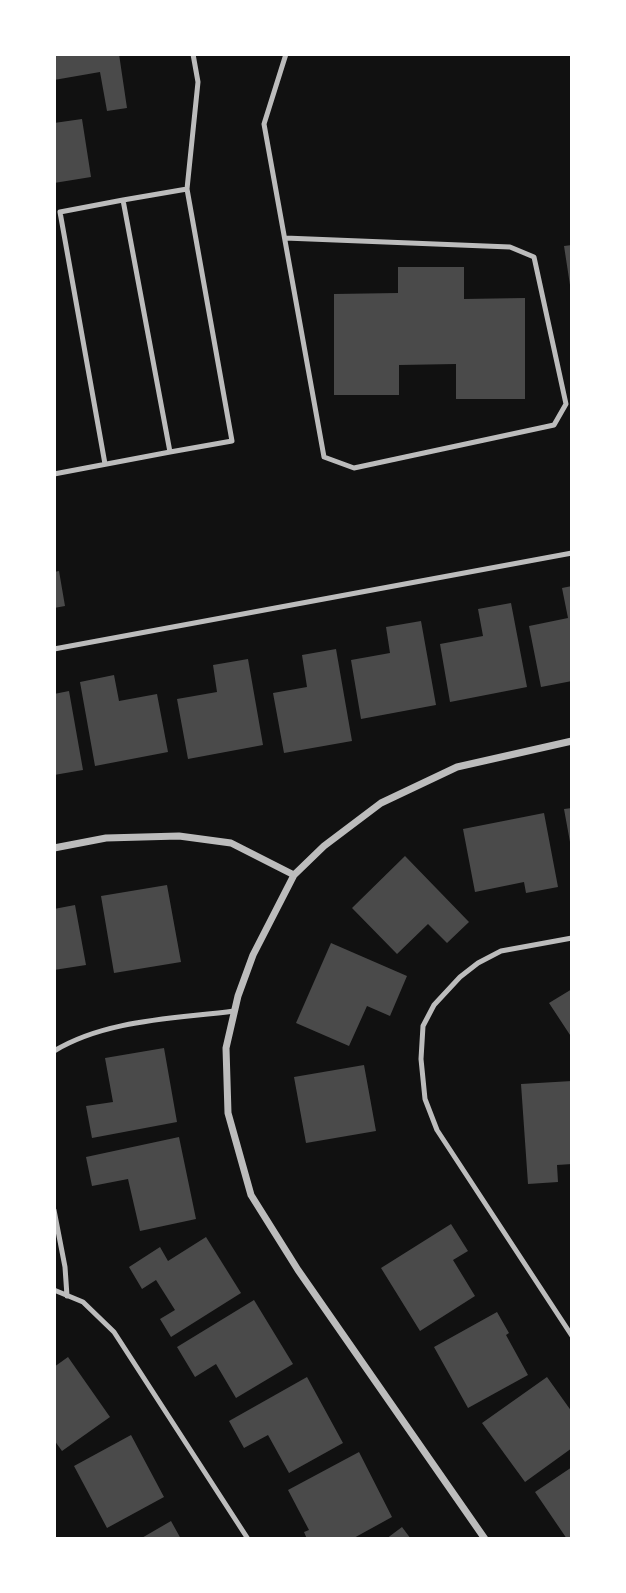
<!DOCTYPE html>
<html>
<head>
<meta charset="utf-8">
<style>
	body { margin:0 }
	#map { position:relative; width:626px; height:1593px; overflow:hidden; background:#111; font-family:"Source Sans 3",sans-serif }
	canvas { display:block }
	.frame { position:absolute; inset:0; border:56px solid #fff; pointer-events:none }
</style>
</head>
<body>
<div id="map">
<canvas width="626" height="1593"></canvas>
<div class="frame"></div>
</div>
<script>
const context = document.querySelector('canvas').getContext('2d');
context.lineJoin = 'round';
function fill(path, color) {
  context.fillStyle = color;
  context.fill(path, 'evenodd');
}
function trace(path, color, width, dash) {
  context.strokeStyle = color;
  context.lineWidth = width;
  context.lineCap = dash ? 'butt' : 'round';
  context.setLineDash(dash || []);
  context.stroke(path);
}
const building = new Path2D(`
	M54,54H119L127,108L107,111L100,72L54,80Z
	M82,119L91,177L54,183V123Z
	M572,245V284L570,285L564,246Z
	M398,267H464V299L525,298V399H456V364L399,365V395H334V294L398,293Z
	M59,571L65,606L54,608V572Z
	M572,586V681L541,687L529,626L568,618L562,588Z
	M511,603L527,687L450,702L440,644L483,636L478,609Z
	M421,621L436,705L361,719L351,660L390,653L386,627Z
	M336,649L352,741L284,753L273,693L307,687L302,655Z
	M248,659L263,745L188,759L177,699L217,692L213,665Z
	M114,675L119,701L157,694L168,752L95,766L80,682Z
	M69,691L83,770L54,775V694Z
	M572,808V842H570L564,809Z
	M544,813L558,887L526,893L524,882L475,892L463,829Z
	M405,856L469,922L447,943L428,924L397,954L352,908Z
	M167,885L181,962L114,973L101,896Z
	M75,905L86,965L54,970V909Z
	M331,943L407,976L390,1016L367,1006L349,1046L296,1023Z
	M572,989V1038L549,1003Z
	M164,1048L177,1122L92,1138L86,1106L113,1102L105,1058Z
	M364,1065L376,1131L306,1143L294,1077Z
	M572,1081V1164L557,1165L558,1182L528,1184L521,1084Z
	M179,1137L196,1219L140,1231L128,1179L92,1186L86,1157Z
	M451,1224L468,1251L453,1260L475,1296L420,1331L381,1268Z
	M206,1237L241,1293L171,1337L160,1319L175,1310L156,1280L142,1289L129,1267L160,1247L168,1261Z
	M254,1300L293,1364L236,1398L216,1364L195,1377L177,1347Z
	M497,1312L509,1333L506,1335L528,1375L468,1408L434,1347Z
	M68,1357L110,1417L62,1451L54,1440V1367Z
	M307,1377L343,1443L289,1473L268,1435L244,1448L229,1421Z
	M547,1377L572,1412V1448L525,1482L482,1423Z
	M131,1435L164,1497L107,1528L74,1466Z
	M359,1452L392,1517L352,1539H307L304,1532L309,1530L288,1490Z
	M572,1467V1539H567L535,1492Z
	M171,1521L181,1539H140Z
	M402,1527L411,1539H386Z`);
const service = new Path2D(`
	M285,238L510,247L534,257L566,404L554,425L354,468L324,457L264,124L286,54
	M170,452L232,441L187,189L198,82L193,54
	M105,464L60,212L123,200
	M54,474L170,452L123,200L187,189
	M54,649L572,553
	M572,938L501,951L478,963L460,977L434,1005L423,1026L421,1059L425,1099L437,1130L572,1336
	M54,1051C107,1019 175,1019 234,1011
	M54,1210L65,1267L67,1296
	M54,1290L83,1302L114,1332L248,1539`);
const minor = new Path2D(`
	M54,848L106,838L179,836L231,843L294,875
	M485,1539L298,1270L251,1195L228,1113L226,1048L238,996L253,955L294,875L324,846L381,803L457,767L572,741`);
fill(building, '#4a4a4a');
trace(service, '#bcbcbc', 5);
trace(minor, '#bcbcbc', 7);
</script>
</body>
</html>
